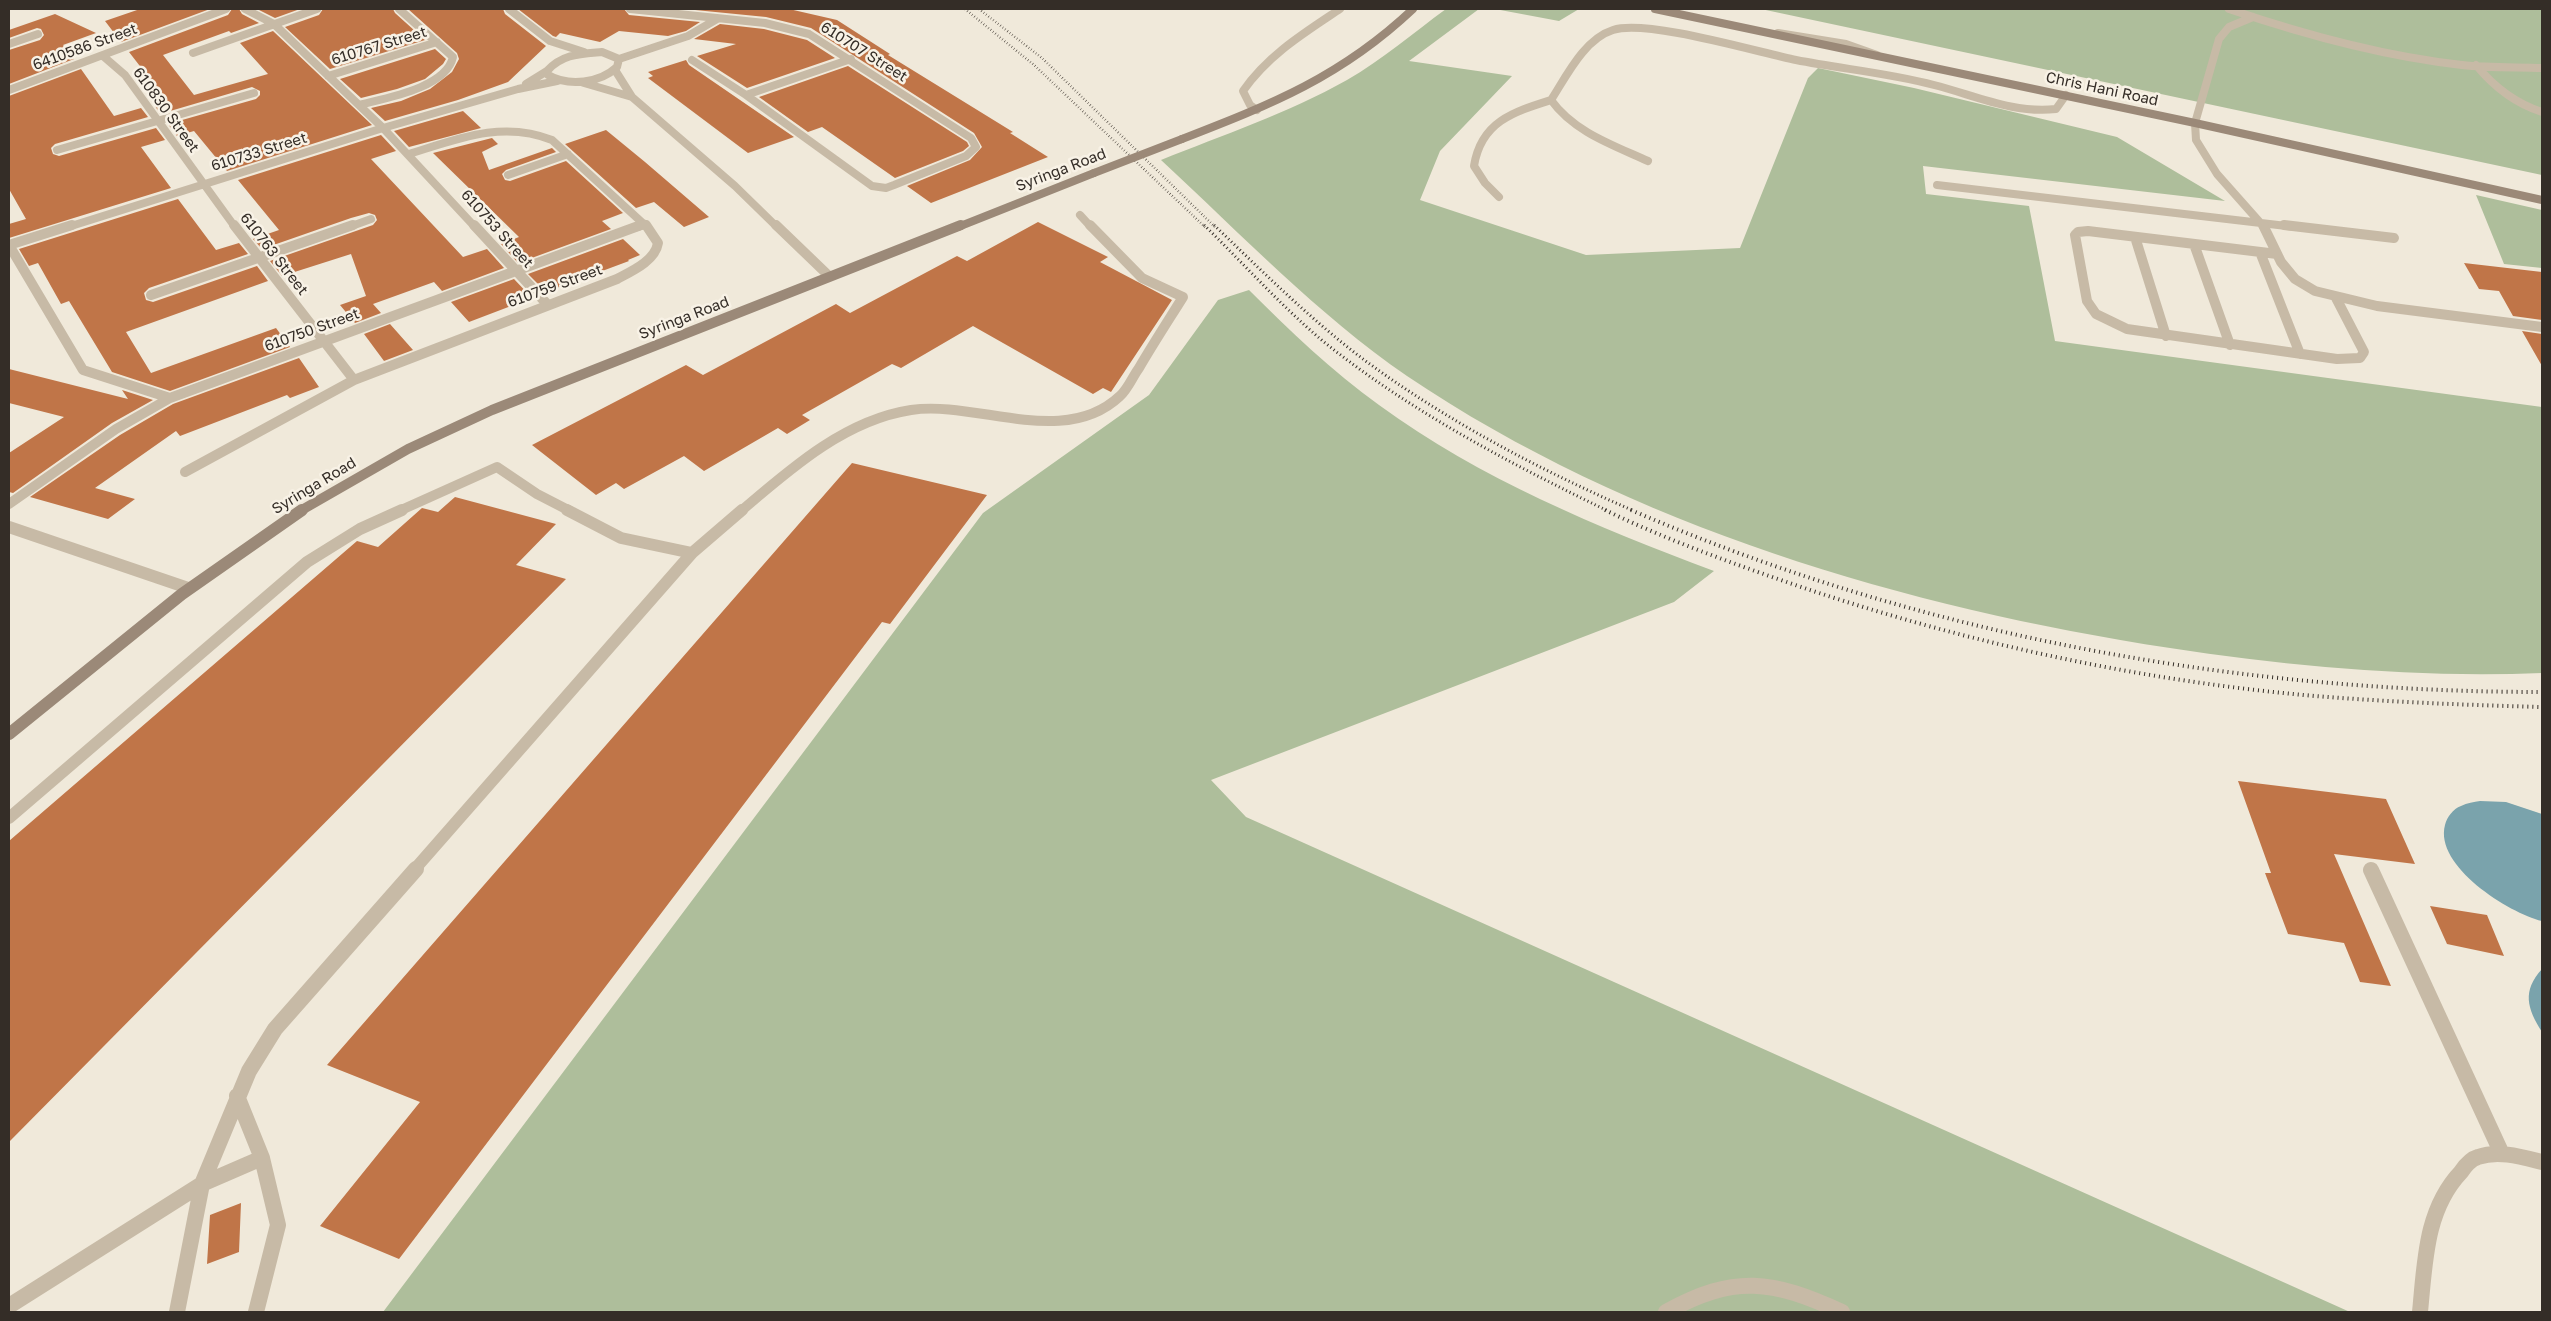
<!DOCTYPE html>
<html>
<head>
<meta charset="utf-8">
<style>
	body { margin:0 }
	#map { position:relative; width:2551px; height:1321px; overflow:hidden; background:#f0e9da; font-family:"Golos Text",sans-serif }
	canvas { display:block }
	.frame { position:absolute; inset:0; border:10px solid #342d27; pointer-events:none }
</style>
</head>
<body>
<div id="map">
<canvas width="2551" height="1321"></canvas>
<div class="frame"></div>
</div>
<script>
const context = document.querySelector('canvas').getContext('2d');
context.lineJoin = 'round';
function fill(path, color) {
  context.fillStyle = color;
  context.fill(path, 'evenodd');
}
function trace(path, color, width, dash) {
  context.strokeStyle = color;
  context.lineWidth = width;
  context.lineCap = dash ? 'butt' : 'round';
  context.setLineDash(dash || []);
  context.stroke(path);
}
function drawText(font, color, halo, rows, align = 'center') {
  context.font = font + ' "Golos Text",sans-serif';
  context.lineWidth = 5;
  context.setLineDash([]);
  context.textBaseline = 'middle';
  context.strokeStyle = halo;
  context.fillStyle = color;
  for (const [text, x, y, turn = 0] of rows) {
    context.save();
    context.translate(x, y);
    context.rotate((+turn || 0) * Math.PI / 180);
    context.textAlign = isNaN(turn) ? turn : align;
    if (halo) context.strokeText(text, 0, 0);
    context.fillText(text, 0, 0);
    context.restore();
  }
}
const green = new Path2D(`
	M1446,9H1479L1409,61L1512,76L1440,151L1420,200L1586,255L1740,248L1808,78L1818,68L1914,88L2117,137L2225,201L1923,166L1926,194L2029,206L2055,341L2542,407V673C2418,678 2293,667 2170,648C1907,608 1629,526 1407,376C1317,314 1241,234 1161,160C1223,135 1288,113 1347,80C1382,60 1413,33 1446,9Z
	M1495,9H1579L1559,21Z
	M1761,9H2542V175Z
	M2476,195L2542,210V268L2504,264Z
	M1249,290C1290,331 1332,371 1379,405C1480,479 1597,527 1714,571L1674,602L1211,780L1246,817L2350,1312H383L983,513L1149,395L1218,300Z`);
const water = new Path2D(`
	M2480,801L2506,802L2542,814V921C2509,913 2434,866 2445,825C2447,817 2453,809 2461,806C2467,803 2474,802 2480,801Z
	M2542,969V1032C2527,1008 2522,991 2542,969Z`);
const building = new Path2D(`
	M140,9H210L121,42L105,21Z
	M232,9H239L242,14L259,23L231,33L229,31L163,55L194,95L268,74L240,43L273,31L372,125L227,171L194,131L177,136L168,124L256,99L260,95V91L252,87L160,114L154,104L167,101L129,52L228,15Z
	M257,9H300L275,18Z
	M323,9H393L395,13L425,40L330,69L285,27L319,15Z
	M408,9H503L505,14L546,46L508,82L458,100L385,121L371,108L401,101L430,89L452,72L459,59L457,53Z
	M518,9H624L629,15L700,22L686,31L668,36L619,31L600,42L560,33L556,37L553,36Z
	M685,9H789L837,20L890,54L888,55L1013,132L1010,133L1048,157L931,203L907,186L970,160L982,147L974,133L811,28L766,17Z
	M55,14L96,33L63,45L74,59L9,84V50L40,40L44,35L41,29L37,28L9,38V30Z
	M720,24L764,29L807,40L835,58L747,88L697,56L736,44L694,39Z
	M435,49L446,59L443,64L425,79L397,89L361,98L340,79Z
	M686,60L689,65L794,137L748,153L648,78L653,76L648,72Z
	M848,66L967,142L969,146L963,151L895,178L822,127L808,132L759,97Z
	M81,69L114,116L141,108L148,117L55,144L51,148L53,154L59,156L156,128L165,140L141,147L171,188L9,238V224L26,219L9,189V96Z
	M463,111L481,128L409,147L394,131Z
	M606,130L645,162L709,217L684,227L654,202L636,208L565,144Z
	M381,135L396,151L371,159L463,257L487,249L504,268L442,291L434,282L373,304L381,313L355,323L340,305L366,296L351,254L282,276L270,261L373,225L377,220L375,215L369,213L351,218L262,249L253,239L279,230L238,180Z
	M492,138L498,144L482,152L489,170L552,148L556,152L506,170L502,174L505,180L510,181L566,161L623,213L602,221L611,229L518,263L501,244L519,237L433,153Z
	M178,199L216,250L239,243L248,254L149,288L144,293L146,300L153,302L257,266L268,281L126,332L151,373L276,328L290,347L170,391L112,372L69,301L61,304L38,263L29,266L19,249Z
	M1038,222L1108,257L1100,262L1172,300L1111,392L1103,388L1093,394L973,326L901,368L892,364L802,415L810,420L787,434L778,428L704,471L684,456L624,489L616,483L596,495L532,445L686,365L703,375L836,304L850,313L957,256L967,261Z
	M623,239L640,255L628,260L629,261L546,292L528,274Z
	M2464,263L2542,272V320L2513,316L2499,291L2479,289Z
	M514,279L532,298L469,322L451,302Z
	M390,324L413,350L384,361L364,334Z
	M2522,331L2542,334V366Z
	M299,358L319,387L290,398L287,395L180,436L176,431L95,488L135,499L108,519L30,497L120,435L173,404Z
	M9,369L128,399L122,390L153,400L112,423L13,493L9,492V453L64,417L9,403Z
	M852,463L987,495L890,624L882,622L399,1259L320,1226L420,1102L327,1065Z
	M455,497L556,524L516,565L566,579L9,1142V841L357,541L378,547L422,508L438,512Z
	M2238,781L2386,799L2415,864L2334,854L2391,986L2360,982L2344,943L2288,934L2265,873H2271Z
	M2430,906L2487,915L2504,956L2447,944Z
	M241,1203L239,1252L207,1264L210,1215Z`);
const laneFar3 = new Path2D(`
	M2229,9C2305,35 2382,56 2462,65C2489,68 2515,67 2542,68
	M2253,17L2229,27L2219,39L2195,123L2196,140L2217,174L2264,227
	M1778,33L1846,44L1877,55
	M2476,65C2494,87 2514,103 2542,112
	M1648,161C1613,145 1574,132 1551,100C1566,77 1584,39 1613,30C1647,19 1757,52 1796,60C1842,69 1889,73 1934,85C1974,95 2014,114 2056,109L2066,95
	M1937,185L2295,227
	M1499,197L1485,183L1474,166C1481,122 1513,112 1551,100
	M1080,215L1091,227`);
const laneFar2 = new Path2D(`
	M2263,225L2281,262L2295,279L2315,291L2377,306L2542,327
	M2284,225L2394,238
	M2135,237L2166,336
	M2194,244L2230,345
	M2260,252L2300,354
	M2277,254L2088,231L2078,232L2075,235L2087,301L2096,314L2127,329L2337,359L2360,358L2364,352L2336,298
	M399,511L497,467L537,494L570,511
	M741,511C790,469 845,420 911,410C977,400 1064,449 1120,396C1128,389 1133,376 1139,368C1153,344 1168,321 1183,297L1142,278L1090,225`);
const laneFar1 = new Path2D(`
	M567,510L621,538L692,553
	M9,818L307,562L360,529L402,510
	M414,870L692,553L742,510`);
const lane = new Path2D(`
	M2371,870L2502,1154
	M237,1096L262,1158L278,1225L256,1312
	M9,1306L202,1184L262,1158
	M177,1312L202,1184L249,1071L275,1029L416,869
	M1666,1312C1735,1274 1772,1280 1842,1312
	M2420,1312C2425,1263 2425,1210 2461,1172C2465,1166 2471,1159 2478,1157C2499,1150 2522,1157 2542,1162`);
const streetFar2 = new Path2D(`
	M245,9L274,24L383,128L475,227
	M509,9L550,41L584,52
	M630,9L765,23L809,34L971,138L976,147L966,156L894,185L886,188L872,186L746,95L692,60
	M9,44L38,34
	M602,52L619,59L617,67C600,83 569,87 548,75L547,71C562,54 580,54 602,52Z
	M193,53L317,9
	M103,56L125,75L235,227
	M619,59L688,36L717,19
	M615,70L632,97L735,186L777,227
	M328,76L437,42
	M584,83L632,97
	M526,84L547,71
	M9,90L226,9
	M746,95L851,59
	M359,105C386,98 446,88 453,57L399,9
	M1257,110L1250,105L1243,91C1268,55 1304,33 1340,9
	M57,150L254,93
	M409,154C457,139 503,120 552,140L647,227
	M508,175L568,154
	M68,227L383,128L518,89L557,81
	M349,227L371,219
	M638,227L645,224`);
const streetFar1 = new Path2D(`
	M234,225L354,380
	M474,225L547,304
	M776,225L829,276
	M9,245L72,225
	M9,245L83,370L170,398
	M151,295L353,225
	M185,472L354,380L617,279C632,271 655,261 658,243L646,225
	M9,504L116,429L170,398L641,225`);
const street = new Path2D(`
	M9,527L188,588`);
const secondaryFar2 = new Path2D(`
	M1655,9L2195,123L2542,200
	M1182,139C1272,104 1341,77 1413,9
	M958,227L1094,173`);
const secondaryFar1 = new Path2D(`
	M300,511L408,449L492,410L961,225`);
const secondary = new Path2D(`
	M9,734L182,594L302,510`);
const railFar2 = new Path2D(`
	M965,9L1034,65L1205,227
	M979,9L1042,58L1215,227`);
const railFar1 = new Path2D(`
	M1204,225C1244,264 1281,306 1324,342C1410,411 1509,463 1608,511
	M1214,225C1263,272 1312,321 1367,362C1449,422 1540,470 1634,511`);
const rail = new Path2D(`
	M1605,510C1669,541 1737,565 1804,588C1968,643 2141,681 2315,696C2390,702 2466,705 2542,707
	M1631,510C1918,634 2230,692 2542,692`);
const secondaryBridge = new Path2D(`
	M1094,173L1182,139`);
const farStreetnames = [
	["610767 Street",379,46,-17],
	["6410586 Street",85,47,-20],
	["610707 Street",864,52,32],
	["Chris Hani Road",2102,89,12],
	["610830 Street",166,110,54],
	["610733 Street",259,152,-17],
	["Syringa Road",1061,170,-21],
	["610753 Street",497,229,48],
	["610763 Street",274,254,52],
	["610759 Street",555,286,-20],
	["Syringa Road",684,318,-21],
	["610750 Street",312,330,-20],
	["Syringa Road",314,486,-31]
];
fill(green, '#aebe9b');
fill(water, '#7aa3ac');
fill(building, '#c07548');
trace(laneFar3, '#c7baa6', 8);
trace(laneFar2, '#c7baa6', 10);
trace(laneFar1, '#c7baa6', 12);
trace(lane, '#c7baa6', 16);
trace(streetFar2, '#c7baa6', 8);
trace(streetFar1, '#c7baa6', 10);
trace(street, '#c7baa6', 12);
trace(secondaryFar2, '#9b8978', 8);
trace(secondaryFar1, '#9b8978', 10);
trace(secondary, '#9b8978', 12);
trace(railFar2, '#342d27', 2.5, [0.5, 2.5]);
trace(railFar1, '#342d27', 3, [1, 3]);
trace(rail, '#342d27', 4, [1, 4]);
trace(secondaryBridge, '#9b8978', 8);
drawText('15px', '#342d27', '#f8f2e6', farStreetnames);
</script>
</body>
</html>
